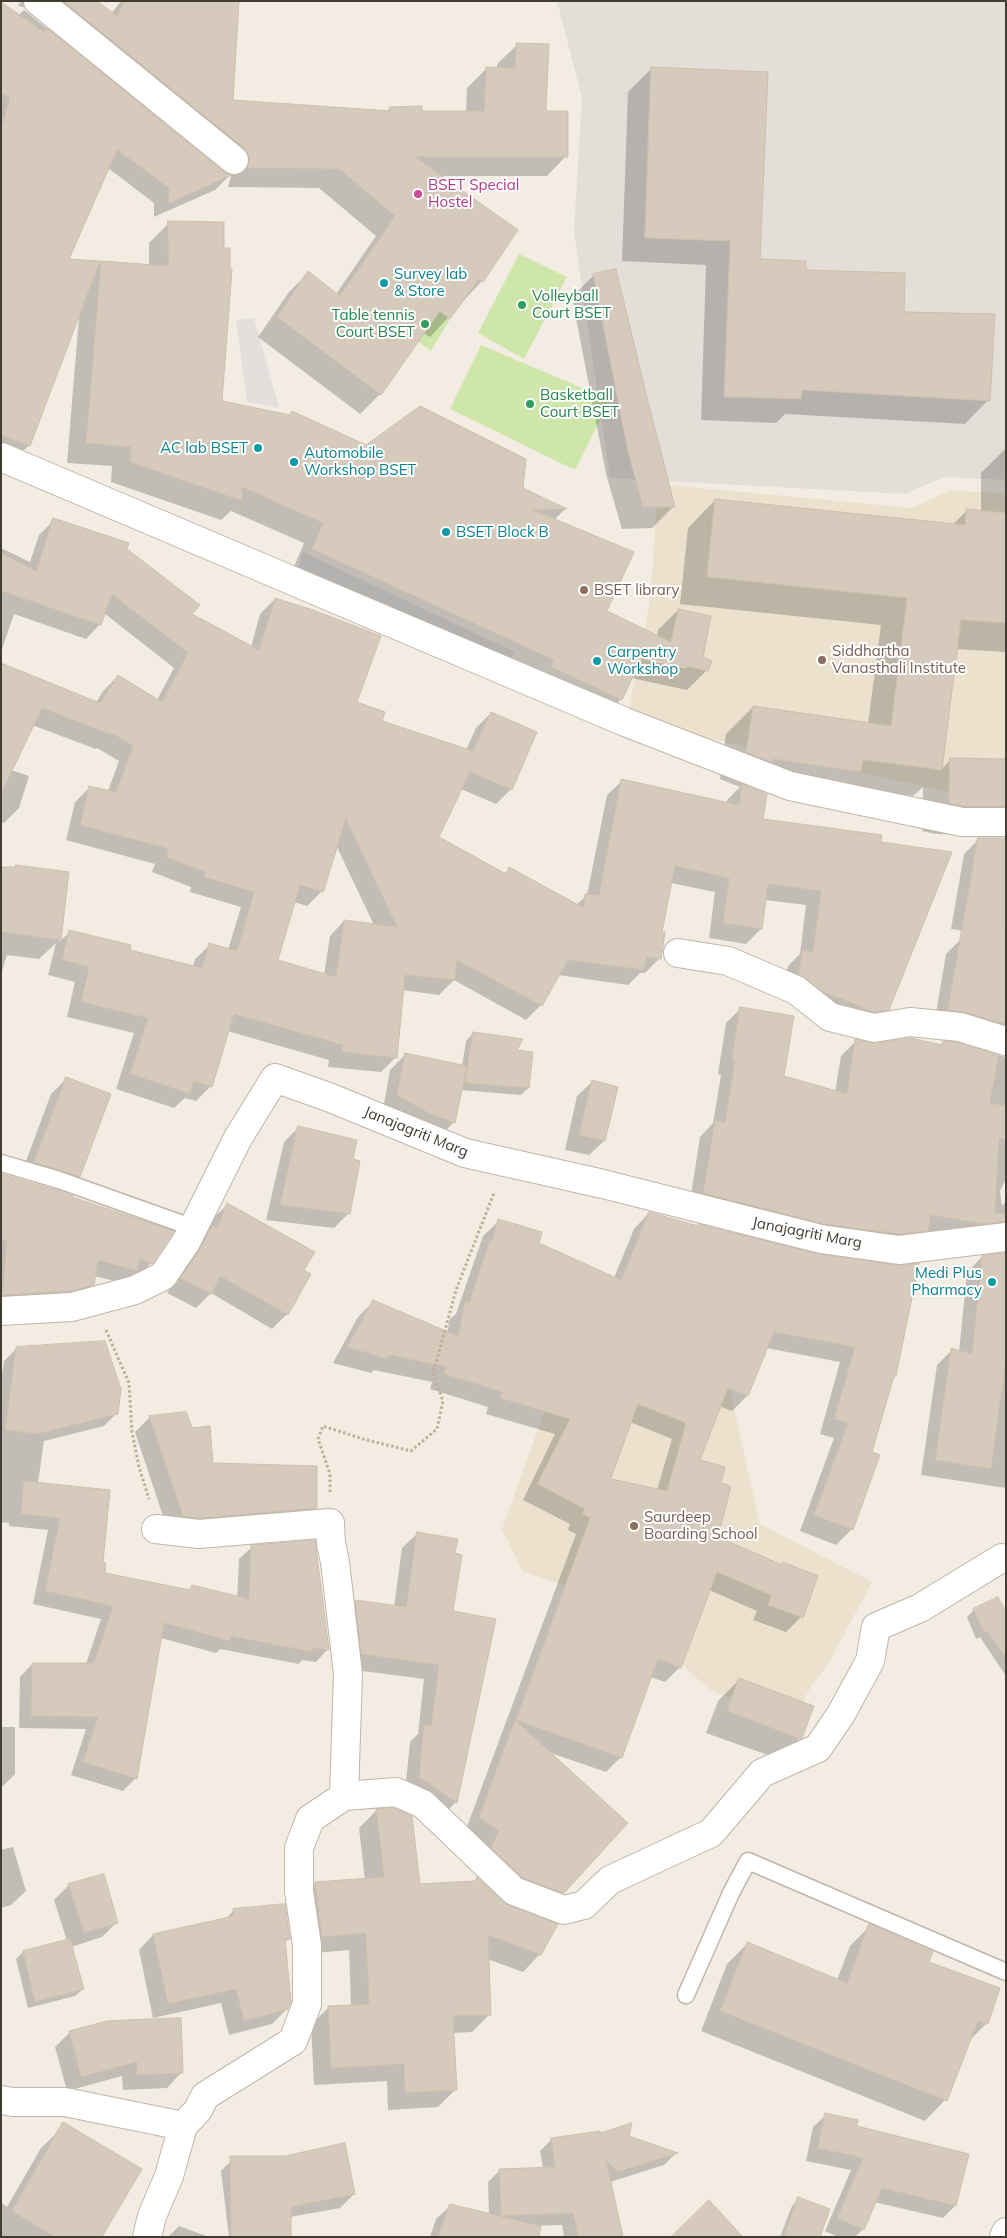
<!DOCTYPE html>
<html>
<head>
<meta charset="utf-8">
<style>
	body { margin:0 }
	#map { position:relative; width:1007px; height:2238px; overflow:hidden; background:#f2ece3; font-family:Mulish,sans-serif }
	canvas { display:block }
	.frame { position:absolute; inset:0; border:2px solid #433c33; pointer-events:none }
</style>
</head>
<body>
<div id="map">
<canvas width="1007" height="2238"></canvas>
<div class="frame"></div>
</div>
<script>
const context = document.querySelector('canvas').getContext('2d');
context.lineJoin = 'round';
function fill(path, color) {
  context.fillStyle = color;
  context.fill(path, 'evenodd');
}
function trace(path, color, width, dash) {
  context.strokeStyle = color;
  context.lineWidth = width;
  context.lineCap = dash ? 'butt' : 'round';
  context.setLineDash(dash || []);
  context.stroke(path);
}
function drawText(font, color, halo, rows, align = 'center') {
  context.font = font + ' Mulish,sans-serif';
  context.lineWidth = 4;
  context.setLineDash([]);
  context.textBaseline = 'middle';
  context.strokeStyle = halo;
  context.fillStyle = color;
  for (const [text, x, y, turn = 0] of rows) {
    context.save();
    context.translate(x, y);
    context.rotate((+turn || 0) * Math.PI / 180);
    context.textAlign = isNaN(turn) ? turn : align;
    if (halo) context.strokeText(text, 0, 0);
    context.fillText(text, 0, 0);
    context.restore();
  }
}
const industrial = new Path2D(`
	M557,1H1006V480L944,477L905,494L610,478L574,232L582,98Z`);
const education = new Path2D(`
	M658,484L912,508L951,490L1006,494V801L984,800L627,720L650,601Z
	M574,1330L730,1390L760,1524L872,1582L829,1663L810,1688L794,1720L712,1691L693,1675L630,1606L523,1572L502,1529Z`);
const green = new Path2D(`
	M519,254L567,277L524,359L478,333Z
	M418,296L450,319L431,351L400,328Z
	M481,345L610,400L575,470L450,409Z`);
const parking = new Path2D(`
	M254,318L279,408L247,402L236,320Z
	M303,552L515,652L507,665L297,571Z`);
const shadow = new Path2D(`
	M21,1H95L111,14L121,1H237L232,102L386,112L390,108L420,112H466L467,88L487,68L497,69V64L517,45L545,113L566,156L547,176H440L516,230L482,281L430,337L423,333L380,394L360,414L258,337L289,292L309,272L336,294L376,236L319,188L228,187L231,176L224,167L28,8L18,6Z
	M1,4L18,16L24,10L229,176L215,190L154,217V203L108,168L67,260L97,267L101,262L149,266V243L169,223L221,402L367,446L521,489L565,509L554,520L605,611L657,636L658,630L678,610L707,670L687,690L631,678L621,699L601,719L293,569L304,543L231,511L221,520L111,482L112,466L67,463L79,317L29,445L14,460L1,455ZM648,657L686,665V668L647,660Z
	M652,68L758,260L805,271L903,313L988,400L965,424L785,414L776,423L701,420L706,265L622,261L628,92Z
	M594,275L673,507L652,528L622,529L606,474L572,297Z
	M1006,448V652L956,649L941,770L951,759L1006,761V830L983,835L935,834L922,831L923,787L913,796L843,787L833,798L744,785L762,821L881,836L888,1009L873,1024L783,989L788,966L800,954L806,905L765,900L761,929L746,944L709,938L715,892L671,883L661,933L660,958L645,973H640L628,985L558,975L541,1005L526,1020L454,980L439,995L402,990L396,1057L381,1072L328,1067L329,1060L227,1031L211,1086L196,1101L185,1098L174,1108L116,1089L134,1033L67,1017L75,982L48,975L56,943L39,959L7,955L1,974V872L68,873L59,942L70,932L129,951L193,967L195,959L210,945L228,950L241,907L190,892L191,887L152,872L155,864L66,840L75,802L90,787L108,791L119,761L97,748L96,749L32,725L11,770L29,776L19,808L4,823L1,822V665L96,703L103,691L118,676L157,700L174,668L104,613L100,624L86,639L14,614L1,652V548L30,562L39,535L54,520L125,549L190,615L251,647L260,614L275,599L355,703L380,722L466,750L476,728L491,713L511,789L496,804L461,789L438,838L504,874L509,869L576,905L587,895L607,795L622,781L727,804V800L740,787L720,779L726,734L753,707L868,724L881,625L680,604L688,528L715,500L952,525L967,511L981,512V473ZM336,845L374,925L344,921L330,936L324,975L276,961L294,902L307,906L322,891Z
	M979,839H1006V937L951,929L964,854Z
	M961,939L1006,962V1051L934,1025L946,954Z
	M741,1008L783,1077L835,1092L841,1056L856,1041L876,1045L940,1046L943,1042L957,1044L1006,1057V1179L1000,1191L1002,1206L1006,1202V1222L990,1236H955L926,1231L911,1245L689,1208L700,1137L713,1123L721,1075L718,1074L726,1023Z
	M473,1033L515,1052L528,1088L521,1095L461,1090L454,1122L439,1137L383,1110L390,1070L405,1055L462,1066L466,1041Z
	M66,1079L79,1176L64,1191L55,1188L54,1190L70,1198L151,1263L138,1276L133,1274L123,1283L94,1276L93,1284L80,1297L1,1307V1174L53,1190L54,1188L20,1177L51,1094Z
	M592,1082L604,1141L589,1155L565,1150L577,1096Z
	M299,1127L351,1160L349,1213L334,1228L266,1220L284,1142Z
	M227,1205L303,1271L287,1314L272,1329L211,1293L196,1308L167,1293L185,1267L197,1242L208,1232L212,1219Z
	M649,1213L697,1227L895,1376L891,1379L870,1453L878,1456L852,1529L836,1545L800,1531L834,1438L820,1434L840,1362L766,1348L747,1396L732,1411L719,1406L698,1461L719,1484L717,1538L801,1617L786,1632L753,1620L757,1611L709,1590L680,1667L665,1682L650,1677L621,1757L606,1772L548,1752L563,1892L548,1907L465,1832L576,1534L568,1530L570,1524L523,1500L555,1434L486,1414L488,1407L430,1389L432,1382L374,1370L371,1373L333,1363L358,1317L373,1302L447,1333L450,1319L456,1314L483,1236L499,1221L538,1243L614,1278L634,1229ZM630,1422L672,1439L657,1490L609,1480Z
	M1006,1253V1488L921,1475L937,1365L952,1350L959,1352L967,1272L982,1257Z
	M17,1348L117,1413L104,1426L44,1441L38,1483L101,1563L103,1573L188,1591L192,1586L237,1598L239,1559L252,1547L328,1649L316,1662L302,1660L299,1664L220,1649L216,1653L161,1638L136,1778L123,1791L71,1775L86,1729L19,1728L20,1677L32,1664H86L101,1619L33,1604L48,1530L9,1526V1523L1,1522V1382L4,1361Z
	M185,1413L192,1429L212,1464L315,1508L300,1523L168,1531L135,1432L149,1418Z
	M417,1534L454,1554L452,1612L495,1620L456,1802L441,1817L405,1792L410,1742L418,1734L424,1679L347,1669L341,1616L356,1602L394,1607L402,1548Z
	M974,1610L1006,1615V1676L980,1637L976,1639L967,1617Z
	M740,1679L801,1737L779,1759L706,1733L718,1701Z
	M1,1727H15V1774L1,1788Z
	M377,1810L419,1885L474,1882L477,1879L540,1954L523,1972L487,1959L490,2014L472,2032L453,2033L456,2089L438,2107L388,2110L387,2081L314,2085L311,2025L329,2007L351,2006L349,1950L304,1954L298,1901L315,1883L365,1880L359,1828Z
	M13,1847L26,1891L11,1905L1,1908V1850Z
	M69,1885L117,1922L102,1937L71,1947L83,1989L75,1996L28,2008L16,1959L23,1952L67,1941L54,1900Z
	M234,1910L289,1939L284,1943L287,2009L272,2024L229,2035L221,2003L153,2018L139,1950L153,1935L225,1920Z
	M870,1926L928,1962L999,1988L986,2024L968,2042L945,2100L925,2121L701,2031L727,1964L747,1944L837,1980L850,1946Z
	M70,2032L181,2073L167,2088L123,2090L122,2076L67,2091L55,2047Z
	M826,2115L855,2127L955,2206L943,2218L874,2202L863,2229L855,2237H838L825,2231L851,2170L806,2161L813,2127Z
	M61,2129L100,2237H1V2202L7,2207L41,2148Z
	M599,2134L627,2136L675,2154L664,2165L610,2182L622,2237H564L562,2225L489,2227L487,2237H430L436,2219L450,2206L489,2215L488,2182L500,2170L543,2169L540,2151L552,2139Z
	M235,2157L354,2194L340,2208L290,2217L282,2237H229L221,2171Z
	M799,2199L818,2237H780L792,2206Z
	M179,2226L209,2237H168Z`);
const building = new Path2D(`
	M67,1H97L117,16L125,1H239L233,100L390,111V107L422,106V111H484L486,67L515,68L516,43L549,44L546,111H568V157H415L518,230L483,282L479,279L450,319L440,311L381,395L277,317L308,271L340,296L395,216L339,169L247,168L249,162V155L244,148L66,3Z
	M1,2L44,32L47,28L224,172L231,175L168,204L169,188L117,150L69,259L100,261L30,446L1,435V129L10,97L1,94Z
	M651,67L768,72L760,259L806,261V270L905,273L904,312L995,314L990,401L802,390L801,399L724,397L730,241L645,238Z
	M168,221L224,222V248H230V269H232L222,401L290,415L292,411L366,445L420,406L526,459L523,488L567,509L533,510L634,552L607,611L671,642L678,609L711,616L703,657L712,661L708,671L642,657L622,700L551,667L554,660L312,549L323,523L242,487V501L130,462L131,447L86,443L101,261L168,266Z
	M616,269L646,394L675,507H643L628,452L593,274Z
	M715,499L965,525L966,509L1006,513V623L961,620L942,770L863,760L861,772L773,759L772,762L746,752L753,706L891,726L907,598L707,577Z
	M53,518L129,543L127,549L200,605L192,614L259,650L275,598L313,610L381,636L357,702L385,712L382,721L473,751L491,712L537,732L512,790L470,772L439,837L506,874L509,867L584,908L585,894L599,895L621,779L739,805L742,784L767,794L763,819L882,835L881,842L952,852L889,1010L875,1012L860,1008V1006L823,992L798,974L803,950L813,952L821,891L768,884L762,929L723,923L729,878L675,866L662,932H665L661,959L647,957L644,970L568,960L542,1006L457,960L455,980L405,975L397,1058L342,1052L343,1045L234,1014L212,1087L194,1081L190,1094L130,1074L148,1018L81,1002L89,967L62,960L69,930L131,945L130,950L202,968L209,943L237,951L254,892L204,877L205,872L166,857L169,849L80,825L89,786L116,792L133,746L112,733V735L42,708L1,794V663L100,703L118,675L162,702L188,653L112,594L101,625L1,591V553L36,571ZM346,819L397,927L344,920L336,977L278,960L300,885L323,892Z
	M950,758L1006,759V806H964L949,803Z
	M978,838H1006L1005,1024L965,1012L948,1010Z
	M16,865L69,872L61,940L1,932V867H15Z
	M740,1007L794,1016L784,1076L847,1094L855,1039L876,1043L911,1038L942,1045L943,1041L957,1042L999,1055L990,1103L1006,1106V1140L999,1138L995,1213L1006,1214V1222L983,1224L931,1215L928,1231L899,1234L824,1224L703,1193L715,1120L725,1122L735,1060H732Z
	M473,1032L523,1039L517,1050L533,1052L529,1088L465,1083Z
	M405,1053L467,1066L455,1123L430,1114L397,1095Z
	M66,1077L111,1094L80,1177L34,1162Z
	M592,1080L618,1087L605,1141L579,1135Z
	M298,1126L357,1140L353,1159L360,1161L350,1214L280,1205Z
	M1,1174L56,1190L73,1196L72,1197L174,1231L152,1264L140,1259L137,1271L98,1260L94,1285L70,1291L2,1295L7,1241L1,1240Z
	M227,1203L315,1252L304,1270L311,1274L288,1315L220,1276L212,1294L180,1278L199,1251L212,1226L217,1228Z
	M649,1212L698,1226V1224L819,1254L897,1265L919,1263L896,1376H894L872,1452L880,1455L853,1530L814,1515L848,1423L834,1419L855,1347L774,1332L748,1396L728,1388L700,1460L725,1467L721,1483L731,1486L718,1537L782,1565L783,1562L818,1576L803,1618L768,1605L771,1595L717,1572L681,1668L658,1659L622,1758L516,1720L590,1518L582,1514L585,1509L537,1484L570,1419L500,1398L502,1392L444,1374L446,1367L390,1355L387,1359L347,1347L373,1300L458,1336L465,1302L469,1303L490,1240L492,1241L498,1219L542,1232L539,1243L621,1280ZM638,1404L686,1423L667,1491L611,1479Z
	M1006,1253V1361L991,1469L935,1460L951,1348L972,1354L982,1256Z
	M105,1341L121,1389L118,1414L37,1434L5,1430L16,1347Z
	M186,1412L192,1428L210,1426L213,1463L317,1466V1508L199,1518L183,1516L149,1416Z
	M24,1481L110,1490L103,1562L106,1563L105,1573L190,1590L192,1585L249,1599L251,1545L315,1540L329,1650L313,1648L312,1652L231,1636L230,1641L164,1623L137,1779L83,1762L98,1717L31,1716L32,1663H94L113,1606L45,1591L60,1518L21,1514Z
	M417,1532L458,1539L455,1553L462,1555L453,1611L496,1619L457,1803L419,1777L424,1725L431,1726L439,1665L361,1654L355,1600L406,1607Z
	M998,1597L1006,1612V1658L987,1631L984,1632L973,1609Z
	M739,1678L814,1706L802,1738L800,1739L727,1711Z
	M515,1720L628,1823L564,1893L523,1878L491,1848L499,1831L479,1818Z
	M393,1808L412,1816L420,1884L475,1881L477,1877L508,1905L558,1924L541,1955L488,1935L491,2015L453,2016L457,2090L405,2093L404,2064L331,2068L328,2006L369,2004L366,1933L322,1937L315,1882L384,1877L376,1809Z
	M104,1874L118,1923L84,1933L68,1884Z
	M285,1904L290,1939H285L291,2002L288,2009L244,2021L236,1989L168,2004L153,1934L234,1916L233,1909Z
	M869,1924L933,1952L929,1962L1000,1988L988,2024L978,2021L947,2101L720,2011L747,1942L847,1983Z
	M70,1939L84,1989L35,2002L23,1951Z
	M181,2018L183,2073L137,2075V2062L81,2077L69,2031L107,2021Z
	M825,2113L858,2120L857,2126L969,2154L956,2206L882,2188L864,2230L837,2218L863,2158L818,2148Z
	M63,2122L142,2169L102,2237H55L12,2211Z
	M632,2123L629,2136L678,2153L618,2172L606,2160L623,2237H578L573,2213L501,2216L499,2169L555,2167L551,2138L600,2131V2133Z
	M345,2143L355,2194L291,2207V2237H231L230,2156H285Z
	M798,2197L830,2209L820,2237H784Z
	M709,2200L743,2237H671Z
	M450,2204L541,2226L539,2237H438Z`);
const path = new Path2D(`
	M106,1330L129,1383L132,1432L139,1467L149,1499
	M330,1492V1474L318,1439L323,1426L363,1439L411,1451L437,1429L443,1401L433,1374L456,1290L494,1193`);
const service = new Path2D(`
	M1,1163L59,1180L194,1228
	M686,1995L731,1893L748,1861L1006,1972`);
const minor = new Path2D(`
	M38,1L234,160
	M678,953L728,961L796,990L830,1017L874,1028L910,1022L960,1027L1006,1041
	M156,1529L199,1534L330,1523L331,1544L335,1562L348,1674L344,1796
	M1,2100L13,2102H65L183,2126
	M147,2237L152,2216L169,2176L183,2126L198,2110L205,2096L293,2041L307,2004V1945L299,1891V1848L310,1819L344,1796L396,1792L423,1804L514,1891L564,1910L584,1905L610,1880L711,1833L762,1773L818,1748L841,1714L870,1661L876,1627L920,1608L1002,1558
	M1004,2237L1006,2232`);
const tertiary = new Path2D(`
	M1,457L625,722L790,786L962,822H1006
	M1,1311L72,1307L135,1290L163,1276L186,1242L238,1138L275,1078L331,1098L465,1153L603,1184L821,1239L899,1250L1006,1237`);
const markers = [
	[418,194,5,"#d1479c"],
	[384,283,5,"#0f9aa8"],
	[522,305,5,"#2e9e5b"],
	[425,324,5,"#2e9e5b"],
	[530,404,5,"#2e9e5b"],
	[258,448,5,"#0f9aa8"],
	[294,462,5,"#0f9aa8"],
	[446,532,5,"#0f9aa8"],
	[584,590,5,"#8d6e63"],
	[822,660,5,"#8d6e63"],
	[597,661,5,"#0f9aa8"],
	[992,1282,5,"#0f9aa8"],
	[634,1526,5,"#8d6e63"]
];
const hotelNames = [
	["BSET Special",428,185],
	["Hostel",428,202]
];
const cultureNames = [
	["Survey lab",394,274],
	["& Store",394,291],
	["AC lab BSET",248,448,"right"],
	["Automobile",304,453],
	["Workshop BSET",304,470],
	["BSET Block B",456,532],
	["Carpentry",607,652],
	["Workshop",607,669],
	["Medi Plus",982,1273,"right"],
	["Pharmacy",982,1290,"right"]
];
const leisureNames = [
	["Volleyball",532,296],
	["Court BSET",532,313],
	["Table tennis",415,315,"right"],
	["Court BSET",415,332,"right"],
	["Basketball",540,395],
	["Court BSET",540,412]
];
const educationNames = [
	["BSET library",594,590],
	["Siddhartha",832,651],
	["Vanasthali Institute",832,668],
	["Saurdeep",644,1517],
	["Boarding School",644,1534]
];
const streetNames = [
	["Janajagriti Marg",416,1132,22],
	["Janajagriti Marg",807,1233,11]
];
fill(industrial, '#e3ded8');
fill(education, '#ebe1cd');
fill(green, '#cfe6ab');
fill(parking, '#e2dfdc');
fill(shadow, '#0003');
fill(building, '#d6cabc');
trace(building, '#cebfac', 1);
trace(service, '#c0b6a9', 19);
trace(minor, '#c0b6a9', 30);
trace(tertiary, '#c0b6a9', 30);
trace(path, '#bfae97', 3, [2.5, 2.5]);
trace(service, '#fff', 16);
trace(minor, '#fff', 28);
trace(tertiary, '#fff', 28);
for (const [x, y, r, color] of markers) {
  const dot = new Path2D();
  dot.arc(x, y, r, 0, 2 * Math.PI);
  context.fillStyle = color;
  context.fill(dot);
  trace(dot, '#fff', 2);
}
drawText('15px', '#b23c85', '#fff', hotelNames, 'left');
drawText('15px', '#0d838f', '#fff', cultureNames, 'left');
drawText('15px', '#27864d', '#fff', leisureNames, 'left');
drawText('15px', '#785e54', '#fff', educationNames, 'left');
drawText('15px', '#433c33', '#fff', streetNames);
</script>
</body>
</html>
